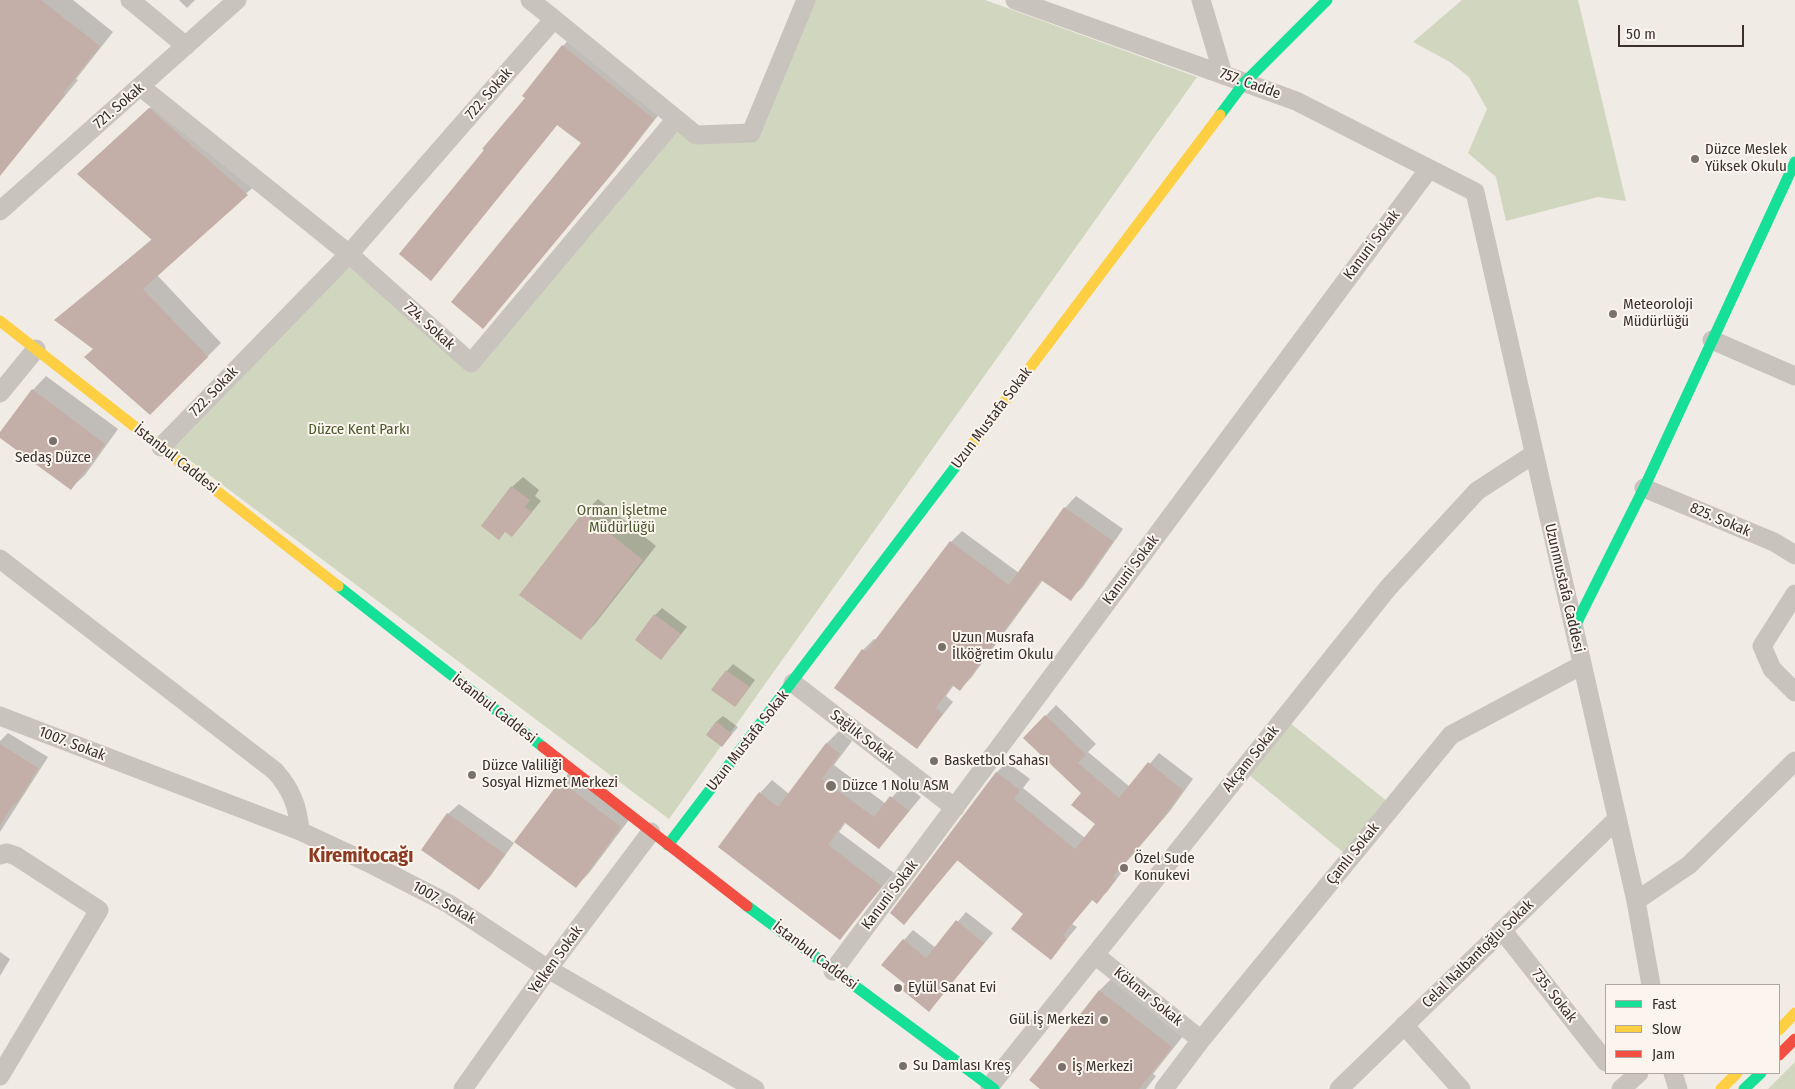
<!DOCTYPE html>
<html>
<head>
<meta charset="utf-8">
<style>
	body { margin:0 }
	#map { position:relative; width:1795px; height:1089px; overflow:hidden; background:#f0ebe5; font-family:"Fira Sans Condensed",sans-serif }
	canvas { display:block }
	.legend { position:absolute; left:1605px; top:984px; width:175px; height:90px; box-sizing:border-box; background:#fbf5ee; border:1px solid #aea6a0; margin:0; padding:6px 9px; list-style:none; font-size:15px; color:#3b302b }
	.legend li { display:flex; align-items:center; gap:10px; height:25px }
	.legend b { width:25px; border:1px solid #aea6a0 }
	.scale { position:absolute; left:1618px; top:25px; width:126px; height:22px; box-sizing:border-box; border:2px solid #3b302b; border-top:0; padding-left:6px; font-size:15px; line-height:18px; white-space:nowrap; color:#3b302b; -webkit-text-stroke:4px #fbf5ee; paint-order:stroke }
</style>
</head>
<body>
<div id="map">
<canvas width="1795" height="1089"></canvas>
<ul class="legend">
<li><b style="height:6px;background:#16e098"></b>Fast</li>
<li><b style="height:6px;background:#ffcf43"></b>Slow</li>
<li><b style="height:6px;background:#f24e42"></b>Jam</li>
</ul>
<div class="scale">50 m</div>
</div>
<script>
const context = document.querySelector('canvas').getContext('2d');
context.lineJoin = 'round';
function fill(path, color) {
  context.fillStyle = color;
  context.fill(path, 'evenodd');
}
function trace(path, color, width, dash) {
  context.strokeStyle = color;
  context.lineWidth = width;
  context.lineCap = dash ? 'butt' : 'round';
  context.setLineDash(dash || []);
  context.stroke(path);
}
function drawText(font, color, halo, rows, align = 'center') {
  context.font = font + ' "Fira Sans Condensed",sans-serif';
  context.lineWidth = 4;
  context.setLineDash([]);
  context.textBaseline = 'middle';
  context.strokeStyle = halo;
  context.fillStyle = color;
  for (const [text, x, y, turn = 0] of rows) {
    context.save();
    context.translate(x, y);
    context.rotate((+turn || 0) * Math.PI / 180);
    context.textAlign = isNaN(turn) ? turn : align;
    if (halo) context.strokeText(text, 0, 0);
    context.fillText(text, 0, 0);
    context.restore();
  }
}
const green = new Path2D(`
	M811,0H985L1197,77L669,819L172,447L348,266L473,369L675,132L751,140Z
	M1462,0H1578L1626,201L1598,197L1506,221L1496,177L1468,153L1487,109L1469,77L1450,62L1413,42Z
	M1284,718L1393,806L1350,858L1243,770Z
	M1795,1062V1089H1768Z`);
const shadow = new Path2D(`
	M0,0H73L113,32L76,79L78,80L0,175Z
	M179,0H195L187,8Z
	M573,35L664,108L625,158L483,327L583,143L558,124L431,280L527,98L563,46Z
	M164,95L261,180L157,275L221,343L150,414L95,348L56,320L152,239L92,161Z
	M46,376L118,429L85,475L71,488L0,436L33,390Z
	M523,477L539,490L535,496L541,501L512,536V487Z
	M1076,496L1123,529L1082,588L1070,599L1043,580L971,678L960,689L954,685L946,696L953,702L916,748L863,650L874,639L876,640L951,542L962,531L1019,573L1065,508Z
	M598,499L656,546L594,625L580,638L521,595L584,513Z
	M662,608L687,627L661,659L655,615Z
	M733,664L755,680L735,706L727,671Z
	M1056,705L1096,744L1088,752L1130,787L1159,753L1193,779L1170,811L1123,866L1125,868L1107,892L1096,902L1093,899L1072,924L1077,927L1051,958L1025,914L958,860L904,923L892,913L997,772L1007,762L1030,779L1023,788L1085,838L1097,824L1083,793L1025,738Z
	M723,716L738,727L722,746L716,722Z
	M839,731L852,741L834,765L886,804L904,784L921,797L879,848L846,822L839,832L894,873L840,938L760,793L772,780L789,794L827,743Z
	M8,733L48,757L0,832V741Z
	M574,768L634,813L589,873L576,887L560,782Z
	M459,804L514,843L489,878L479,889L448,814Z
	M966,912L993,933L929,1010L907,984L904,940L913,930L936,948Z
	M0,952L10,959L0,976Z
	M1115,975L1187,1031L1153,1074L1156,1076L1146,1089H1042L1031,1080L1100,990Z`);
const building = new Path2D(`
	M0,0H41L100,46L63,93L65,95L0,176Z
	M562,45L654,119L615,170L483,329L451,302L581,143L557,125L431,281L399,254L484,150L482,149L525,98L522,96Z
	M149,108L248,195L143,289L208,357L150,415L84,357L93,349L54,320L152,240L77,174Z
	M32,389L105,444L71,490L0,438V432Z
	M511,486L530,500L525,507L532,512L512,537L505,532L499,540L481,526Z
	M1064,507L1113,541L1071,601L1041,580L960,691L952,685L936,708L943,714L917,749L834,688L862,649L866,652L950,541L1009,585Z
	M583,512L643,560L581,640L519,595Z
	M654,614L681,634L661,660L635,640Z
	M726,670L750,687L735,707L711,690Z
	M1045,715L1086,755L1078,763L1119,798L1148,762L1183,790L1159,823L1113,877L1116,879L1097,904L1092,900L1063,935L1067,939L1051,960L1011,929L1023,914L957,860L904,925L890,913L996,772L1020,790L1014,799L1075,849L1095,824L1071,805L1081,793L1023,738Z
	M716,721L732,734L722,747L706,735Z
	M826,743L840,754L822,779L874,817L890,796L909,811L879,849L844,822L828,845L882,886L840,940L718,847L759,792L778,807Z
	M0,744L38,768L16,804L14,803L0,825Z
	M560,781L621,827L576,888L514,842Z
	M447,813L505,854L479,890L421,850Z
	M956,920L984,943L929,1012L901,989L905,984L881,965L903,939L926,958Z
	M1099,990L1172,1047L1139,1089H1040L1029,1080Z`);
const street = new Path2D(`
	M130,0L186,46
	M530,0L554,19
	M1015,0L1296,101L1475,192L1636,901L1651,985
	M1201,0L1223,74
	M141,87L349,254L471,363L675,120
	M0,211L237,0
	M1712,340L1795,376
	M0,393L36,349
	M161,447L349,254L554,19L696,135L751,133L806,0
	M1644,488L1774,542L1795,555
	M0,559L275,771C291,789 298,806 300,831
	M1795,594L1762,646L1772,669L1795,692
	M793,683L955,808
	M0,716L300,831L373,865L449,904L548,969L755,1089
	M0,855L7,853L16,856L99,910L0,1076
	M1636,901L1689,865L1795,761
	M1502,930L1606,1062
	M1095,955L1201,1040
	M833,971L1429,169
	M1404,1025L1461,1089
	M1673,1073L1678,1089
	M990,1086L1388,588L1477,491L1534,454
	M463,1089L548,969L651,832
	M1164,1089L1201,1040L1451,735L1582,665
	M1339,1089L1617,819
	M1621,1089L1639,1073`);
const fast = new Path2D(`
	M1220,115L1244,83L1327,0
	M338,586L543,747
	M1573,630L1644,488L1795,162
	M668,845L965,454
	M747,906L994,1089
	M1744,1089L1761,1073`);
const slow = new Path2D(`
	M0,321L338,586
	M965,454L1220,115
	M1779,1030L1795,1013
	M1721,1089L1737,1073`);
const jam = new Path2D(`
	M543,747L747,906
	M1779,1055L1795,1039`);
const markers = [
	[1695,159,5,"#7a716c"],
	[1613,314,5,"#7a716c"],
	[53,441,5,"#7a716c"],
	[942,647,5,"#7a716c"],
	[934,761,5,"#7a716c"],
	[472,775,5,"#7a716c"],
	[831,786,6,"#7a716c"],
	[1124,868,5,"#7a716c"],
	[898,988,5,"#7a716c"],
	[1104,1020,5,"#7a716c"],
	[903,1066,5,"#7a716c"],
	[1062,1067,5,"#7a716c"]
];
const streetNames = [
	["757. Cadde",1250,84,20],
	["722. Sokak",489,94,-49],
	["721. Sokak",119,106,-41],
	["Kanuni Sokak",1372,245,-53],
	["724. Sokak",429,326,42],
	["722. Sokak",214,392,-46],
	["Uzun Mustafa Sokak",992,418,-53],
	["İstanbul Caddesi",176,459,38],
	["825. Sokak",1720,520,23],
	["Kanuni Sokak",1131,570,-53],
	["Uzunmustafa Caddesi",1564,588,77],
	["İstanbul Caddesi",494,709,38],
	["Sağlık Sokak",862,737,38],
	["Uzun Mustafa Sokak",748,741,-52],
	["1007. Sokak",72,744,21],
	["Akçam Sokak",1251,759,-51],
	["Çamlı Sokak",1353,854,-51],
	["Kanuni Sokak",890,895,-53],
	["1007. Sokak",444,903,30],
	["Celal Nalbantoğlu Sokak",1478,954,-44],
	["İstanbul Caddesi",815,956,37],
	["Yelken Sokak",556,960,-54],
	["735. Sokak",1554,996,52],
	["Köknar Sokak",1148,997,39]
];
const poiNames = [
	["Düzce Meslek",1705,150],
	["Yüksek Okulu",1705,167],
	["Meteoroloji",1623,305],
	["Müdürlüğü",1623,322],
	["Sedaş Düzce",53,458,"center"],
	["Uzun Musrafa",952,638],
	["İlköğretim Okulu",952,655],
	["Basketbol Sahası",944,761],
	["Düzce Valiliği",482,766],
	["Sosyal Hizmet Merkezi",482,783],
	["Düzce 1 Nolu ASM",842,786],
	["Özel Sude",1134,859],
	["Konukevi",1134,876],
	["Eylül Sanat Evi",908,988],
	["Gül İş Merkezi",1094,1020,"right"],
	["Su Damlası Kreş",913,1066],
	["İş Merkezi",1072,1067]
];
const parkNames = [
	["Düzce Kent Parkı",359,430],
	["Orman İşletme",622,511],
	["Müdürlüğü",622,528]
];
const districtNames = [
	["Kiremitocağı",361,856]
];
fill(green, '#d1d6bf');
fill(shadow, '#0003');
fill(building, '#c3afa7');
trace(street, '#c9c3be', 19);
trace(fast, '#16e098', 11);
trace(slow, '#ffcf43', 11);
trace(jam, '#f24e42', 11);
for (const [x, y, r, color] of markers) {
  const dot = new Path2D();
  dot.arc(x, y, r, 0, 2 * Math.PI);
  context.fillStyle = color;
  context.fill(dot);
  trace(dot, '#fbf5ee', 2);
}
drawText('15px', '#3b302b', '#fbf5ee', streetNames);
drawText('15px', '#3b302b', '#fbf5ee', poiNames, 'left');
drawText('15px', '#4a5a2e', '#fbf5ee', parkNames);
drawText('bold 20px', '#8c3b22', '#fbf5ee', districtNames);
</script>
</body>
</html>
